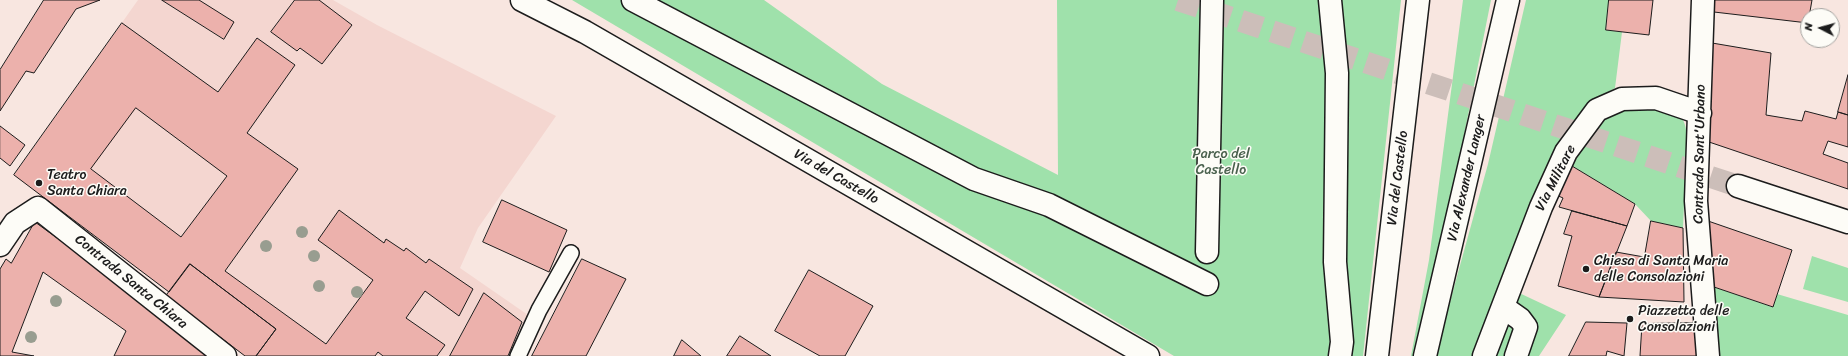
<!DOCTYPE html>
<html>
<head>
<meta charset="utf-8">
<style>
	body { margin:0 }
	#map { position:relative; width:1848px; height:356px; overflow:hidden; background:#f8e6e0; font-family:Sriracha,sans-serif }
	canvas { display:block }
	.north { position:absolute; left:1800px; top:8px; width:40px; height:40px; box-sizing:border-box; background:#fdfcf7; border:1px solid #a3a29f; border-radius:50%; rotate:276deg; font-size:11px; font-weight:700; line-height:16px; text-align:center; color:#1c1c1c }
	.north::after { content:''; display:block; margin:auto; width:14px; height:18px; background:#1c1c1c; clip-path:polygon(50% 0,100% 100%,50% 72%,0 100%) }
</style>
</head>
<body>
<div id="map">
<canvas width="1848" height="356"></canvas>
<div class="north">N</div>
</div>
<script>
const context = document.querySelector('canvas').getContext('2d');
context.lineJoin = 'round';
function fill(path, color) {
  context.fillStyle = color;
  context.fill(path, 'evenodd');
}
function trace(path, color, width, dash) {
  context.strokeStyle = color;
  context.lineWidth = width;
  context.lineCap = dash ? 'butt' : 'round';
  context.setLineDash(dash || []);
  context.stroke(path);
}
function drawText(font, color, halo, rows, align = 'center') {
  context.font = font + ' Sriracha,sans-serif';
  context.lineWidth = 3;
  context.setLineDash([]);
  context.textBaseline = 'middle';
  context.strokeStyle = halo;
  context.fillStyle = color;
  for (const [text, x, y, turn = 0] of rows) {
    context.save();
    context.translate(x, y);
    context.rotate((+turn || 0) * Math.PI / 180);
    context.textAlign = isNaN(turn) ? turn : align;
    if (halo) context.strokeText(text, 0, 0);
    context.fillText(text, 0, 0);
    context.restore();
  }
}
const built = new Path2D(`
	M138,0H333L377,25L556,116L478,228L460,268L528,315L512,356H245L169,292L14,175Z`);
const green = new Path2D(`
	M572,0H764L882,84L1058,175L1057,0H1401L1363,356H1174Z
	M1463,0H1491L1420,356H1411L1429,260Z
	M1526,0H1609L1606,30L1622,32L1615,88L1587,106L1475,356H1435L1488,164Z
	M1653,103C1674,112 1685,111 1687,136L1683,228L1651,221L1635,204L1572,166L1601,116L1623,105Z
	M1812,256L1848,268V302L1803,289Z
	M1711,286L1772,307L1777,294L1848,315V356H1716Z
	M1515,291L1566,315L1539,356H1491Z`);
const building = new Path2D(`
	M44,0H100L76,9L34,73L26,71L0,111V70Z
	M162,0H199L234,22L224,39Z
	M295,0H319L352,25L322,64L300,48L297,51L271,32Z
	M1609,0H1653L1649,35L1606,30Z
	M1715,0H1812L1808,23L1714,12Z
	M122,23L218,92L257,38L295,65L247,133L298,169L225,271L326,344L373,280L318,240L339,210L384,243L386,239L404,251L406,248L426,263L429,259L473,289L459,316L425,291L406,318L445,345L437,356H383L378,352L375,356H256L276,329L190,264L169,292L14,175ZM136,108L227,176L181,237L91,169Z
	M1712,43L1771,53L1766,115L1802,121L1805,111L1836,119L1838,112L1848,115V147L1828,141L1823,154L1848,163V189L1709,142Z
	M1848,75V115L1838,112Z
	M0,126L25,145L10,166L0,158Z
	M1572,166L1635,204L1627,226L1559,207L1563,198L1554,194Z
	M502,200L567,230L549,272L483,242Z
	M1572,211L1627,226L1599,297L1558,286L1572,236L1564,234Z
	M1651,221L1683,228L1684,302L1599,297L1616,252L1644,257Z
	M1708,221L1792,250L1773,307L1711,286Z
	M35,222L126,288L218,356H114L126,331L43,272L12,352L34,356H0V269L6,259L11,263Z
	M582,259L626,279L586,356H532Z
	M190,264L276,329L256,356H245L166,296Z
	M809,270L873,306L845,356H820L775,331Z
	M484,293L522,322L508,356H450Z
	M1586,322L1627,323L1624,356L1607,351L1606,356H1569Z
	M1697,323L1700,356H1640L1642,324Z
	M740,336L771,356H727Z
	M682,340L701,356H674Z`);
const streetTunnel = new Path2D(`
	M1178,0L1738,186`);
const lane = new Path2D(`
	M518,356L539,310L571,253`);
const street = new Path2D(`
	M522,0L585,32L1148,356
	M633,0L974,179L1049,205L1207,284
	M1330,0L1337,73L1335,262L1342,342L1340,356
	M1703,0L1696,201L1708,356
	M1738,186L1848,222
	M0,245L15,223L38,208L225,356
	M1207,252L1212,0
	M1503,307L1520,319L1526,327L1516,356
	M1377,356L1418,0
	M1425,356L1508,0
	M1484,356L1541,207L1566,152L1597,110L1622,99L1656,98L1700,113`);
const trees = [
	[302,232],
	[266,246],
	[314,256],
	[319,286],
	[357,292],
	[56,301],
	[31,337]
];
const markers = [
	[39,183,4,"#1c1c1c"],
	[1586,269,4,"#1c1c1c"],
	[1630,319,4,"#1c1c1c"]
];
const parkNames = [
	["Parco del",1221,154],
	["Castello",1221,170]
];
const streetNames = [
	["Contrada Sant'Urbano",1700,154,-89],
	["Via del Castello",836,177,30],
	["Via del Castello",1398,178,-83],
	["Via Alexander Langer",1467,178,-77],
	["Via Militare",1556,178,-63],
	["Contrada Santa Chiara",131,282,39]
];
const poiNames = [
	["Teatro",47,175],
	["Santa Chiara",47,191],
	["Chiesa di Santa Maria",1594,261],
	["delle Consolazioni",1594,277],
	["Piazzetta delle",1638,311],
	["Consolazioni",1638,327]
];
fill(built, '#f4d6d0');
fill(green, '#9fe1ab');
fill(building, '#ecb1ac');
trace(building, '#1c1c1c', 1);
trace(streetTunnel, '#ccbeb9', 22, [22, 11]);
trace(lane, '#1c1c1c', 18);
trace(street, '#1c1c1c', 25);
trace(lane, '#fdfcf7', 15);
trace(street, '#fdfcf7', 22);
context.fillStyle = '#989d90';
for (const [x, y] of trees) {
  context.beginPath();
  context.arc(x, y, 6, 0, 2 * Math.PI);
  context.fill();
}
for (const [x, y, r, color] of markers) {
  const dot = new Path2D();
  dot.arc(x, y, r, 0, 2 * Math.PI);
  context.fillStyle = color;
  context.fill(dot);
  trace(dot, '#fdfcf7', 1.5);
}
drawText('14px', '#4a614e', '#fdfcf7', parkNames);
drawText('14px', '#1c1c1c', '#fdfcf7', streetNames);
drawText('14px', '#1c1c1c', '#fdfcf7', poiNames, 'left');
</script>
</body>
</html>
